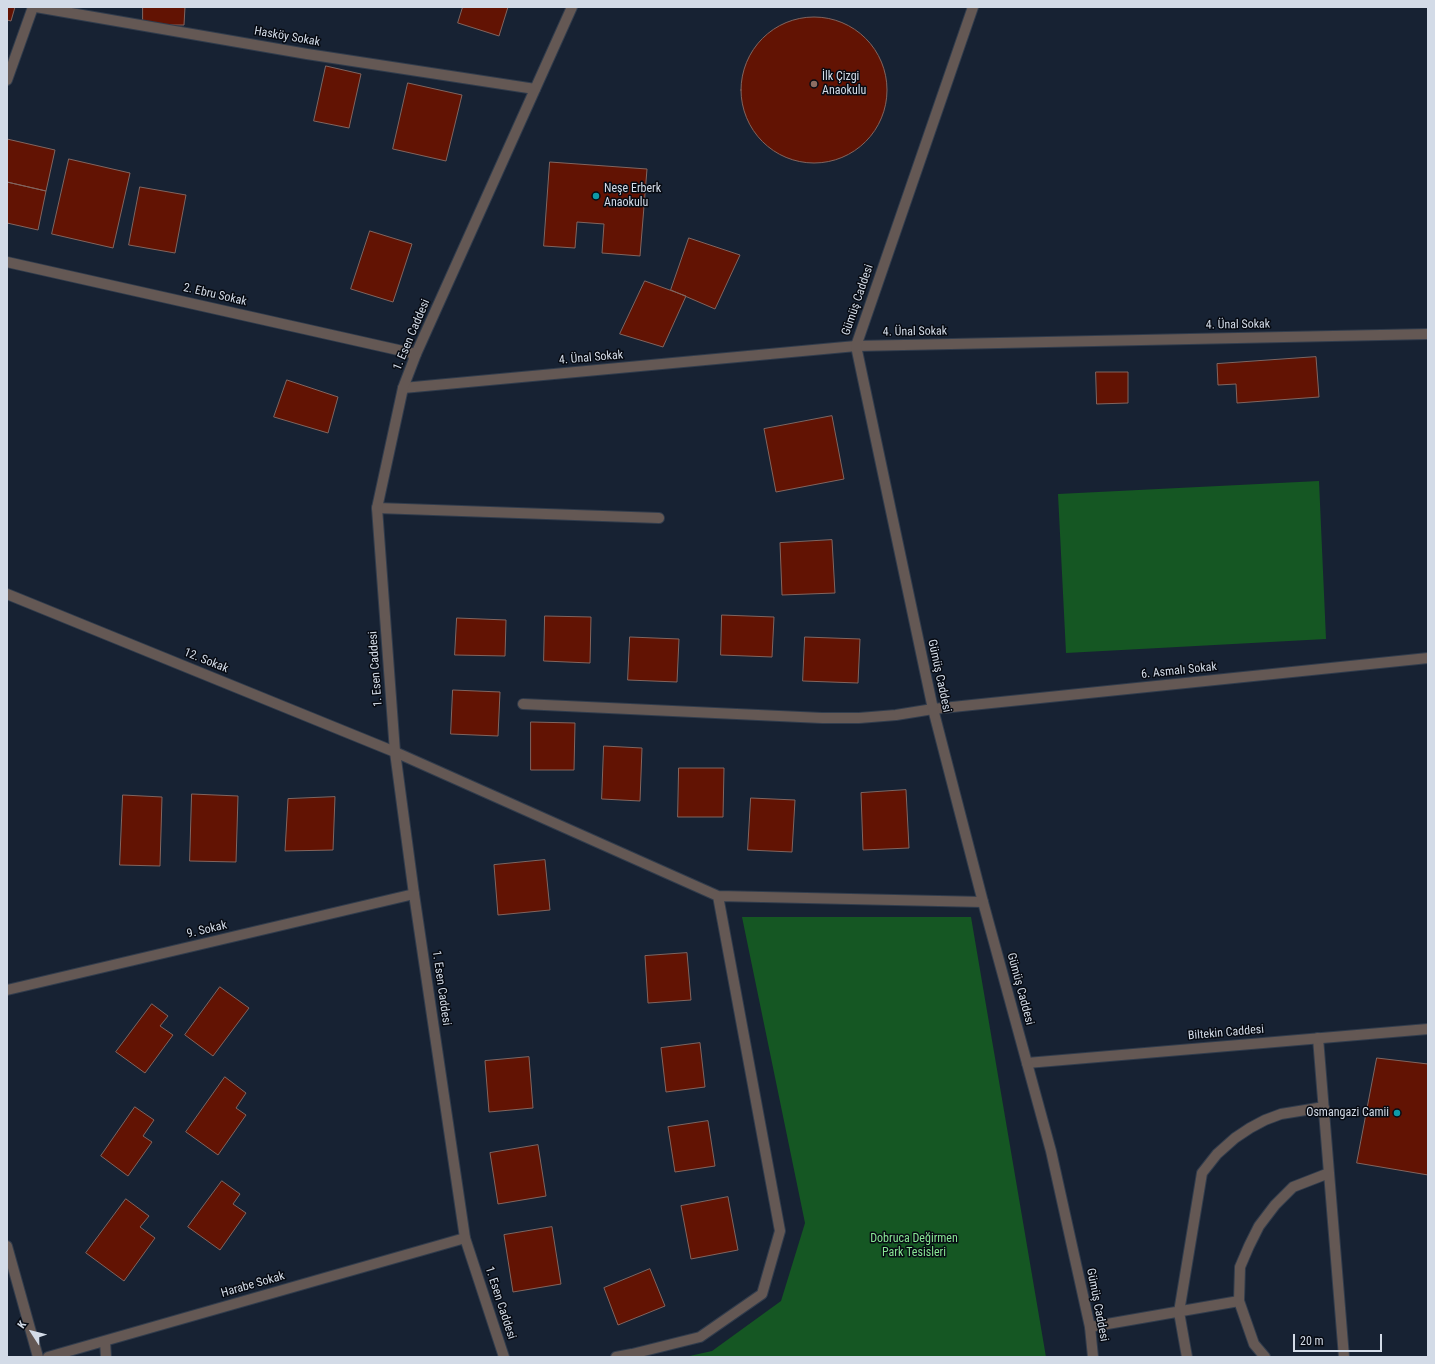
<!DOCTYPE html>
<html>
<head>
<meta charset="utf-8">
<style>
	body { margin:0 }
	#map { position:relative; width:1435px; height:1364px; overflow:hidden; background:#172233; font-family:"Roboto Condensed",sans-serif }
	canvas { display:block }
	.frame { position:absolute; inset:0; border:8px solid #d3dbe7; pointer-events:none }
	.north { position:absolute; left:12px; top:1312px; width:40px; height:40px; -webkit-text-stroke:3px #070b13; paint-order:stroke; rotate:306deg; font-size:11px; font-weight:700; line-height:16px; text-align:center; color:#d3dbe7 }
	.north::after { content:''; display:block; margin:auto; width:14px; height:18px; background:#d3dbe7; clip-path:polygon(50% 0,100% 100%,50% 72%,0 100%) }
	.scale { position:absolute; left:1293px; top:1334px; width:89px; height:18px; box-sizing:border-box; border:2px solid #d3dbe7; border-top:0; padding-left:5px; font-size:12px; line-height:14px; white-space:nowrap; color:#d3dbe7; -webkit-text-stroke:3px #070b13; paint-order:stroke }
</style>
</head>
<body>
<div id="map">
<canvas width="1435" height="1364"></canvas>
<div class="frame"></div>
<div class="north">K</div>
<div class="scale">20 m</div>
</div>
<script>
const context = document.querySelector('canvas').getContext('2d');
context.lineJoin = 'round';
function fill(path, color) {
  context.fillStyle = color;
  context.fill(path, 'evenodd');
}
function trace(path, color, width, dash) {
  context.strokeStyle = color;
  context.lineWidth = width;
  context.lineCap = dash ? 'butt' : 'round';
  context.setLineDash(dash || []);
  context.stroke(path);
}
function drawText(font, color, halo, rows, align = 'center') {
  context.font = font + ' "Roboto Condensed",sans-serif';
  context.lineWidth = 3;
  context.setLineDash([]);
  context.textBaseline = 'middle';
  context.strokeStyle = halo;
  context.fillStyle = color;
  for (const [text, x, y, turn = 0] of rows) {
    context.save();
    context.translate(x, y);
    context.rotate((+turn || 0) * Math.PI / 180);
    context.textAlign = isNaN(turn) ? turn : align;
    if (halo) context.strokeText(text, 0, 0);
    context.fillText(text, 0, 0);
    context.restore();
  }
}
const green = new Path2D(`
	M1319,481L1326,639L1066,653L1058,494Z
	M742,917H971L1046,1357H685L712,1351L781,1301L805,1223Z`);
const building = new Path2D(`
	M7,7H15L11,21L7,20Z
	M143,7H185L184,25H143Z
	M463,7H508L499,36L458,23Z
	M741 90a73 73 0 1 1 146 0a73 73 0 1 1-146 0Z
	M326,66L361,74L349,128L314,121Z
	M408,83L462,95L446,161L393,149Z
	M7,139L55,150L46,191L7,182Z
	M69,159L130,173L113,248L52,234Z
	M550,162L647,169L640,256L602,253L604,224L577,222L575,248L544,246Z
	M7,182L46,191L38,230L7,223Z
	M140,187L186,195L175,253L129,245Z
	M370,231L412,244L393,302L351,289Z
	M689,238L740,255L715,309L671,290Z
	M645,281L686,296L663,347L620,334Z
	M1316,357L1319,397L1237,403L1236,384L1218,385L1217,364Z
	M1096,372H1128V403L1097,404Z
	M287,380L338,397L328,433L274,417Z
	M832,416L844,479L776,492L764,429Z
	M832,540L835,593L782,595L780,543Z
	M722,615L774,617L772,657L721,655Z
	M545,616L591,617L590,663L544,661Z
	M457,618L506,620L505,656L455,655Z
	M630,637L679,639L677,682L628,680Z
	M805,637L860,639L858,683L803,681Z
	M453,690L500,692L498,736L451,734Z
	M531,722L575,723L574,770H531Z
	M604,746L642,748L640,801L602,799Z
	M679,768H724L723,817H678Z
	M906,790L909,848L863,850L861,793Z
	M192,794L238,796L236,862L190,861Z
	M123,795L162,797L160,866L120,865Z
	M335,797L333,850L285,851L288,799Z
	M751,798L795,800L792,852L748,850Z
	M545,860L550,910L498,915L494,865Z
	M687,953L691,1000L648,1003L645,956Z
	M220,987L249,1008L213,1056L185,1035Z
	M152,1004L168,1016L160,1026L173,1035L145,1073L116,1052Z
	M700,1043L705,1087L666,1092L661,1048Z
	M529,1057L533,1108L489,1112L485,1061Z
	M1377,1058L1428,1064V1175L1357,1163Z
	M225,1077L246,1093L236,1108L246,1115L218,1155L186,1132Z
	M135,1107L154,1120L143,1136L152,1142L128,1176L101,1156Z
	M708,1121L715,1166L675,1172L668,1127Z
	M538,1145L546,1196L498,1204L490,1153Z
	M222,1181L240,1194L233,1204L246,1213L220,1250L188,1227Z
	M728,1197L738,1250L691,1259L681,1206Z
	M126,1199L149,1216L140,1227L155,1238L124,1281L86,1253Z
	M552,1227L561,1284L513,1292L504,1235Z
	M650,1269L665,1306L618,1325L604,1288Z`);
const service = new Path2D(`
	M377,508L659,518
	M523,704L822,718H859L896,715L933,709
	M1318,1038L1344,1357
	M7,1246L38,1357
	M1090,1327L1239,1301
	M1187,1357L1179,1312L1202,1173L1217,1154L1235,1138L1250,1128L1265,1120L1281,1114L1324,1107
	M1265,1357L1254,1344L1239,1301L1240,1267L1249,1246L1259,1226L1275,1205L1293,1187L1329,1173`);
const minor = new Path2D(`
	M36,7L307,54L535,89
	M7,80L33,7
	M7,262L416,354
	M403,388L856,346L1428,334
	M7,594L395,752L718,896L983,902
	M933,709L1428,658
	M7,990L414,894
	M1027,1063L1428,1029
	M105,1341L106,1357
	M48,1357L465,1238
	M616,1357L632,1354L700,1337L762,1294L780,1231L718,896`);
const tertiary = new Path2D(`
	M973,7L856,346L933,709L983,902L1051,1151L1090,1327L1093,1357
	M504,1357L465,1238L414,894L395,752L377,508L403,388L416,354L572,7`);
const markers = [
	[814,84,4,"#8d6e63"],
	[596,196,4,"#0f9aa8"],
	[1397,1113,4,"#0f9aa8"]
];
const streetNames = [
	["Hasköy Sokak",287,37,10],
	["2. Ebru Sokak",215,295,13],
	["Gümüş Caddesi",858,300,-71],
	["4. Ünal Sokak",1238,325,-1],
	["4. Ünal Sokak",915,332,-1],
	["1. Esen Caddesi",412,335,-67],
	["4. Ünal Sokak",591,358,-5],
	["12. Sokak",206,661,22],
	["1. Esen Caddesi",376,669,-94],
	["6. Asmalı Sokak",1179,671,-6],
	["Gümüş Caddesi",939,676,78],
	["9. Sokak",207,930,-13],
	["1. Esen Caddesi",441,988,82],
	["Gümüş Caddesi",1020,989,75],
	["Biltekin Caddesi",1226,1033,-5],
	["Harabe Sokak",253,1285,-16],
	["1. Esen Caddesi",500,1303,72],
	["Gümüş Caddesi",1097,1305,79]
];
const poiNames = [
	["İlk Çizgi",822,77],
	["Anaokulu",822,91],
	["Neşe Erberk",604,189],
	["Anaokulu",604,203],
	["Osmangazi Camii",1389,1113,"right"]
];
const parkNames = [
	["Dobruca Değirmen",914,1239],
	["Park Tesisleri",914,1253]
];
fill(green, '#155723');
fill(building, '#621303');
trace(building, '#81655f', 1);
trace(service, '#313c4c', 12);
trace(minor, '#313c4c', 12);
trace(tertiary, '#313c4c', 12);
trace(service, '#645854', 10);
trace(minor, '#645854', 10);
trace(tertiary, '#645854', 10);
for (const [x, y, r, color] of markers) {
  const dot = new Path2D();
  dot.arc(x, y, r, 0, 2 * Math.PI);
  context.fillStyle = color;
  context.fill(dot);
  trace(dot, '#070b13', 1.5);
}
drawText('12px', '#d3dbe7', '#070b13', streetNames);
drawText('12px', '#d3dbe7', '#070b13', poiNames, 'left');
drawText('12px', '#88e594', '#070b13', parkNames);
</script>
</body>
</html>
